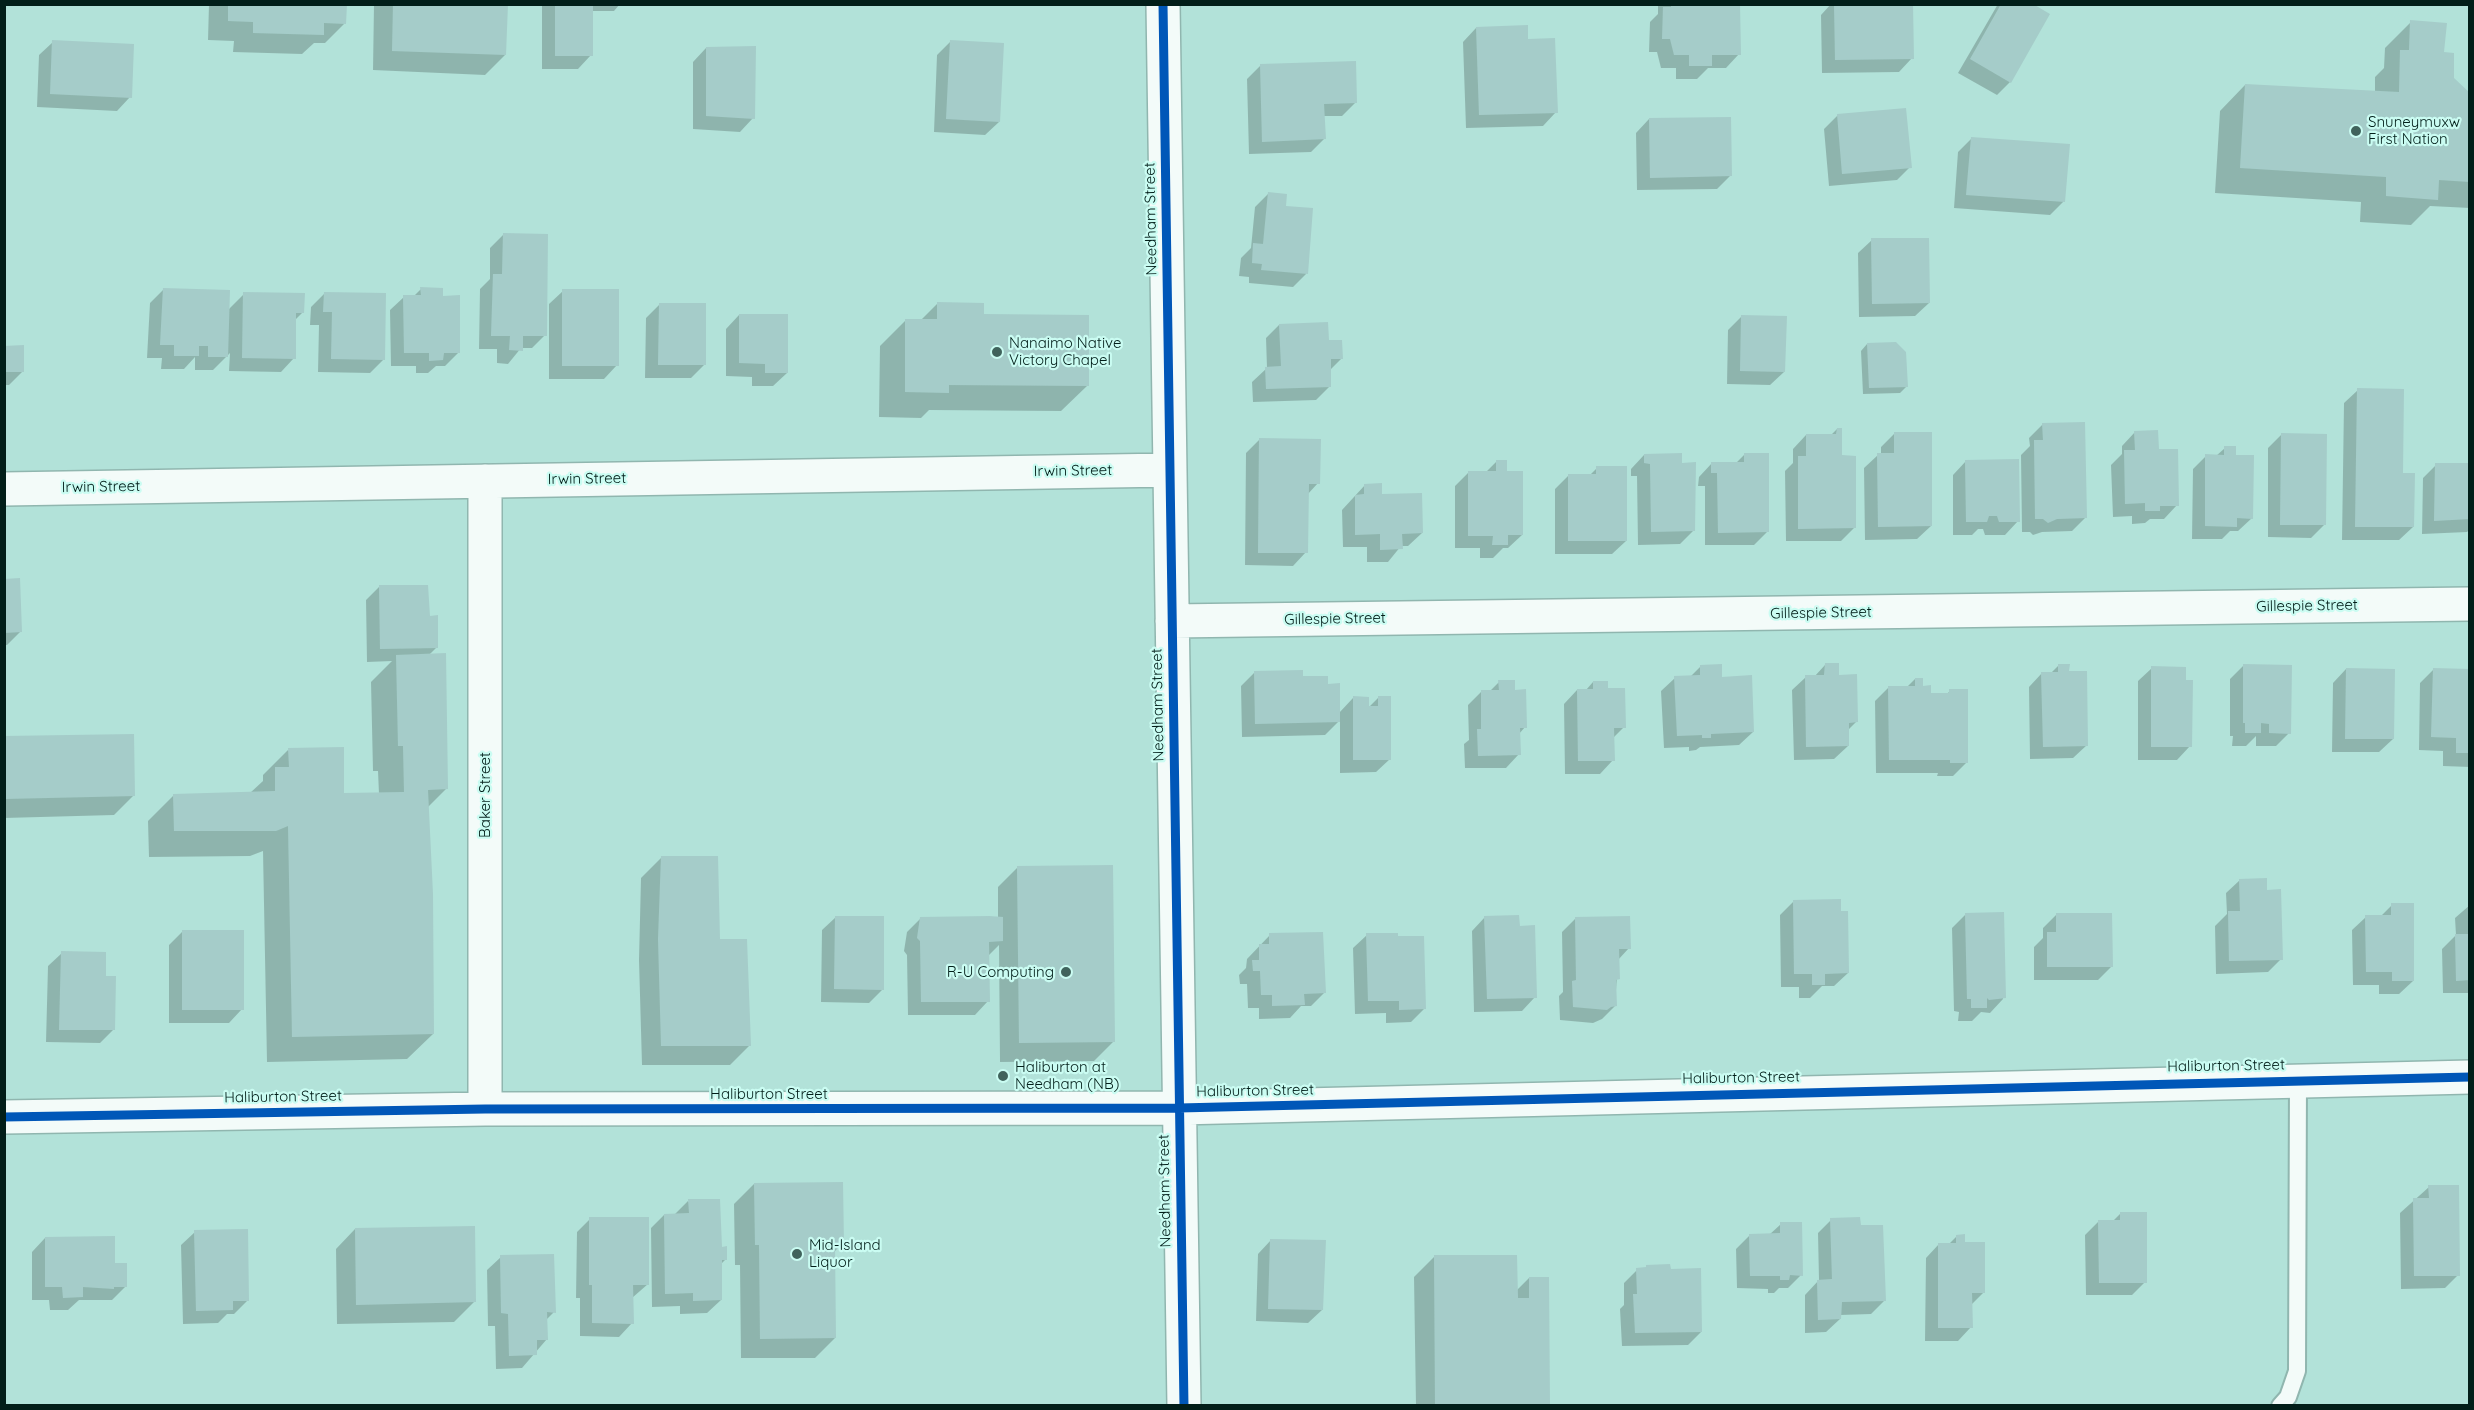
<!DOCTYPE html>
<html>
<head>
<meta charset="utf-8">
<style>
	body { margin:0 }
	#map { position:relative; width:2474px; height:1410px; overflow:hidden; background:#b2e2d9; font-family:Quicksand,sans-serif }
	canvas { display:block }
	.frame { position:absolute; inset:0; border:6px solid #021e19; pointer-events:none }
</style>
</head>
<body>
<div id="map">
<canvas width="2474" height="1410"></canvas>
<div class="frame"></div>
</div>
<script>
const context = document.querySelector('canvas').getContext('2d');
context.lineJoin = 'round';
function fill(path, color) {
  context.fillStyle = color;
  context.fill(path, 'evenodd');
}
function trace(path, color, width, dash) {
  context.strokeStyle = color;
  context.lineWidth = width;
  context.lineCap = dash ? 'butt' : 'round';
  context.setLineDash(dash || []);
  context.stroke(path);
}
function drawText(font, color, halo, rows, align = 'center') {
  context.font = font + ' Quicksand,sans-serif';
  context.lineWidth = 4.5;
  context.setLineDash([]);
  context.textBaseline = 'middle';
  context.strokeStyle = halo;
  context.fillStyle = color;
  for (const [text, x, y, turn = 0] of rows) {
    context.save();
    context.translate(x, y);
    context.rotate((+turn || 0) * Math.PI / 180);
    context.textAlign = isNaN(turn) ? turn : align;
    if (halo) context.strokeText(text, 0, 0);
    context.fillText(text, 0, 0);
    context.restore();
  }
}
const shadow = new Path2D(`
	M209,4H345V23L325,43H314L302,54L233,52L234,41L208,40Z
	M374,4H506L505,55L485,75L373,70Z
	M542,4H620L614,11H591V55L578,69H542Z
	M1658,4H1739V54L1726,68H1708L1697,79H1676V68H1661L1657,52H1649L1650,22L1658,14Z
	M1831,4H1911L1912,58L1899,72L1822,73L1821,15Z
	M1998,4H2030L2010,82L1997,95L1958,73Z
	M2411,22L2442,53L2453,79L2470,96V208L2430,206L2411,225L2360,222L2361,202L2215,193L2220,111L2245,85L2375,92V77L2384,68L2385,48Z
	M1476,28L1527,40L1556,112L1543,126L1466,128L1463,42Z
	M951,41L999,122L985,135L934,132L937,55Z
	M53,42L130,97L117,111L37,107L39,55Z
	M706,48L753,118L740,132L693,129V62Z
	M1261,65L1356,102L1342,116H1323L1324,139L1311,152L1249,154L1247,79Z
	M1838,115L1910,167L1897,180L1829,186L1824,129Z
	M1649,119L1730,176L1717,189L1637,190L1636,133Z
	M1972,138L2064,201L2050,215L1954,208L1958,152Z
	M1268,194L1284,208L1306,274L1293,287L1249,283V277L1239,276L1241,258L1251,248L1255,207Z
	M504,234L545,335L532,348H521L508,364L497,363V349H479L480,289L490,279V248Z
	M1872,240L1929,303L1915,316L1859,317L1858,253Z
	M421,289L442,297L459,352L445,366H436L428,373H416V366H391L390,310L404,297H413Z
	M163,290L228,310L244,294L303,312L294,321V358L281,372L229,371L230,353L213,370H195V357L184,369H161L162,358H147L150,303Z
	M563,291L617,365L604,379H549V304Z
	M324,294L384,359L370,373L318,372L319,325H310L311,307Z
	M938,303L982,315L1087,386L1061,411L929,410L921,418L879,417L880,346L906,320H921Z
	M660,304L704,365L691,378H645L646,318Z
	M739,315L787,373L773,386H752V377L726,376V329Z
	M1742,316L1784,372L1770,385L1727,384L1728,330Z
	M1279,325L1328,342L1342,358L1329,371L1330,386L1316,400L1253,402L1252,382L1267,368L1266,338Z
	M1867,344L1906,387L1900,393L1863,394L1861,351Z
	M4,347L23,371L9,385H4Z
	M2358,390L2402,474L2413,527L2399,540H2342L2344,403Z
	M2043,424L2086,517L2072,531L2042,532L2033,535L2030,532H2022L2021,455L2030,446L2029,438Z
	M1837,429L1854,528L1841,541H1786L1785,471L1793,463V449L1806,435H1831Z
	M2135,432L2157,451L2177,505L2164,519H2150L2145,523L2132,524V516L2113,517L2111,465L2122,454V446Z
	M1894,434L1931,526L1917,539L1865,540L1864,468L1878,455H1881V447Z
	M2282,434L2324,525L2311,538L2268,537V448Z
	M1260,439L1318,483L1307,495L1306,552L1293,566L1245,565L1246,453Z
	M2225,448L2235,456L2252,518L2238,531H2230L2222,539H2192L2193,469L2206,456H2216Z
	M1745,454L1767,532L1754,545H1705V486H1698L1699,477L1712,463H1736Z
	M1644,455L1680,464L1693,531L1680,544L1638,545L1637,476H1631V469Z
	M1497,461L1505,473L1522,535L1508,548H1503L1493,558H1480V548H1455V486L1468,473H1485Z
	M1966,461L2018,521L2005,535H1985L1983,529H1978L1972,535H1953V475Z
	M2470,464V529L2467,532L2422,534L2423,478L2436,465Z
	M1597,468L1626,541L1612,554H1555V489L1568,476H1589Z
	M1365,485L1381,496L1422,533L1408,546H1401L1388,562H1367V547H1343L1342,510Z
	M4,580L21,631L7,645H4Z
	M379,587L437,647L429,655L446,789L427,808L433,1034L407,1059L267,1062L263,851L250,856L149,857L148,821L174,795L250,793L263,781V775L288,750L343,795L379,794L378,771H373L371,682L392,661L367,662L366,600Z
	M1825,665L1838,676L1856,722L1847,731L1848,746L1834,759L1794,760L1792,690L1806,677H1814Z
	M2059,665L2068,673L2087,745L2073,758L2030,759L2029,687L2042,673H2051Z
	M2244,665L2289,733L2276,746H2256V736L2246,746H2232L2233,736H2230V679Z
	M1701,666L1721,678L1753,732L1739,745L1700,747L1696,750L1689,751V747L1664,748L1661,691L1675,678L1690,677Z
	M2152,668L2190,746L2177,760H2138V681Z
	M2346,669L2393,739L2379,752H2332L2333,683Z
	M2434,669L2470,670V767L2443,766V751L2419,750L2420,683Z
	M1254,673L1327,685L1339,713L1353,698L1367,709L1378,698L1390,759L1376,772L1340,773V720L1325,735L1242,737L1241,686Z
	M1915,679L1929,695H1946L1950,691L1967,762L1953,776H1937L1938,773H1876L1875,701L1889,687H1907Z
	M1499,682L1525,727L1519,734V754L1506,768H1465L1464,744L1469,740L1468,705L1481,692H1489Z
	M1593,682L1607,690L1624,727L1612,739L1613,760L1600,774H1565L1564,704L1577,690H1586Z
	M4,738L134,795L114,815L4,818Z
	M661,858L719,940L750,1045L730,1065H642L639,960L641,878Z
	M1018,867L1114,1041L1094,1061L1000,1062L999,945L988,956V1001L975,1015H908L907,955L904,951L907,932L921,918H998V887Z
	M2240,880L2266,891L2281,959L2268,972L2216,974L2215,926L2227,914L2226,893Z
	M1794,901L1848,973L1834,986H1822L1810,998H1799V987H1781L1780,915Z
	M2392,905L2413,981L2399,994H2379V985H2353L2352,930L2366,917H2380Z
	M2470,905V993H2443L2442,949L2456,935L2455,918Z
	M2002,913L2003,999L1990,1013L1981,1012L1972,1021H1958L1959,1012L1954,1011L1952,928L1966,914Z
	M2057,914L2111,967L2098,980H2034V947L2043,938V928Z
	M836,917L882,990L869,1003L821,1002L822,930Z
	M1485,917L1519,927L1535,997L1522,1011L1474,1012L1472,931Z
	M1575,919L1629,948L1618,960L1615,1006L1602,1019L1593,1023L1560,1020L1559,996L1563,992L1562,932Z
	M182,932L242,1009L229,1023H169V945Z
	M1270,935L1324,993L1311,1006H1301L1290,1018L1259,1019V1008H1248L1247,984H1240L1239,975L1246,968L1247,959Z
	M1367,935L1424,1009L1411,1022L1386,1023V1013L1355,1014L1353,948Z
	M62,953L104,978L113,1030L100,1043L46,1042L48,966Z
	M754,1184L842,1244L834,1252L835,1338L815,1358H741L740,1265H735L734,1204Z
	M2429,1187L2458,1275L2445,1288L2401,1289L2400,1213Z
	M688,1201L726,1259L720,1265L721,1300L707,1313L680,1314V1306L652,1307L651,1228L664,1215H674Z
	M2121,1213L2145,1282L2132,1295H2086L2085,1235L2099,1221H2113Z
	M590,1219L648,1284L632,1298V1323L619,1337L580,1336V1298H576L577,1232Z
	M1831,1220L1884,1301L1871,1314L1840,1315V1319L1826,1332L1805,1333V1295L1819,1280L1818,1233Z
	M1781,1224L1801,1275L1788,1288H1779L1774,1293H1768V1289L1737,1288L1736,1249L1750,1235H1769Z
	M355,1229L474,1302L454,1322L337,1324L336,1249Z
	M195,1232L247,1301L234,1314H227L218,1323L183,1324L181,1245Z
	M1957,1236L1963,1244L1984,1292L1971,1305V1327L1958,1341H1925L1926,1258L1939,1244H1949Z
	M45,1238L113,1265L126,1286L112,1300H79L68,1310H50L49,1300H32V1252Z
	M1271,1240L1322,1310L1308,1323L1256,1321L1258,1254Z
	M501,1257L554,1312L546,1320L547,1339L522,1368L496,1369L495,1326H488L487,1270Z
	M1434,1257L1516,1291L1529,1278L1549,1406H1416L1414,1277Z
	M1637,1270L1701,1332L1688,1345L1622,1346L1620,1309L1624,1305V1283Z`);
const building = new Path2D(`
	M228,4H347L346,24L324,23V35L253,33V22L228,21Z
	M393,4H508L506,55L392,51Z
	M555,4H593V56H555Z
	M1671,4H1740L1741,55H1712V66H1689V55H1674L1670,39H1662L1663,7H1671Z
	M1834,4H1913L1914,59L1835,60Z
	M2001,4H2033L2050,14L2011,83L1970,59Z
	M2410,20L2447,23L2444,52L2454,53V78L2470,93V182L2439,180L2438,200L2386,196V177L2240,168L2245,84L2399,92L2400,50H2409Z
	M1528,25V39L1555,38L1558,113L1479,115L1476,27Z
	M52,40L134,44L132,98L50,94Z
	M950,40L1004,43L1000,122L946,119Z
	M756,46L755,119L706,116V47Z
	M1356,61L1357,103L1324,104L1326,139L1262,142L1260,64Z
	M1906,108L1912,168L1842,174L1837,114Z
	M1731,117L1732,176L1650,178L1649,118Z
	M1971,137L2070,144L2065,202L1966,195Z
	M1268,192L1287,194L1286,206L1313,208L1308,274L1261,270L1262,264L1252,263L1253,243L1263,244Z
	M503,233L548,234L547,336H523V351L509,350L510,336H491L493,274H502Z
	M1871,238H1929L1930,303L1872,304Z
	M420,287L443,288V296L460,295V353H444L443,360L429,361V353H404L403,295H421Z
	M163,288L230,290L228,357H208V346H199V356H174V345H160Z
	M562,289H619V366H562Z
	M243,292L305,293L304,313H296V359L242,358Z
	M324,292L386,293L385,360L331,359L332,312H323Z
	M937,302L984,303V314L1089,315V386L949,385V393L905,392V319H937Z
	M659,303H706V365H658Z
	M739,314H788V373H765V364L739,363Z
	M1741,315L1787,316L1785,372L1740,371Z
	M1328,322L1329,340H1342L1343,359H1331V387L1266,389L1265,367L1281,366L1279,324Z
	M1896,342L1906,352L1908,387L1869,388L1867,343Z
	M24,345V372H4V346Z
	M2357,388L2404,389L2403,473H2415L2414,527H2355Z
	M2085,422L2087,518L2057,519L2048,523L2043,519H2035L2034,440H2043L2042,423Z
	M1837,428H1842V455L1856,456V528L1798,529V456H1806V434H1836Z
	M2158,430L2159,449H2178L2179,506H2160V511H2145V503L2125,504L2124,450H2135L2134,431Z
	M1894,432H1932V526L1878,527L1877,453H1894Z
	M2281,433L2327,434L2326,525H2280Z
	M1259,438L1321,439L1320,484H1309L1308,553H1258Z
	M2224,446H2236V455H2254L2253,519L2237,518V527L2205,526V454L2224,455Z
	M1682,453V463L1696,462L1695,531L1651,532L1650,464L1644,463V454Z
	M1744,453H1769V532L1718,533L1717,473H1711V462H1744Z
	M2019,459L2020,522H1999L1997,516H1989L1987,522H1966L1965,460Z
	M1496,460H1507V471H1523V535H1508V545H1492L1493,536H1468V471H1496Z
	M2435,463H2470V519L2434,521Z
	M1596,466H1627V541H1568V474H1596Z
	M1382,483V494L1422,493L1423,533L1402,534L1403,549L1380,550V534L1355,535V495L1364,494V484Z
	M20,578L22,632L4,633V579Z
	M379,585H428L430,616L438,615V648L380,649Z
	M446,653L448,789L428,790L433,894L434,1034L292,1037L288,826L276,831H174L173,794L275,791V767H289L288,748L344,747V793L404,792L403,746H398L396,655Z
	M1825,663H1839V675L1857,674L1858,722L1849,723V746L1806,747L1805,675H1824Z
	M1722,664V677L1752,675L1754,732L1711,734V738H1702V735L1677,736L1674,676L1700,675V665Z
	M2058,664H2070L2069,671H2087L2088,746L2043,747L2041,672H2058Z
	M2243,664L2292,665L2291,734L2269,733V724L2261,723V733H2245V723H2243Z
	M2151,666L2186,667V680H2193L2192,747H2151Z
	M2346,668L2395,669L2394,739H2345Z
	M2433,668L2470,669V753H2456V738L2431,737Z
	M1303,670V676H1328V684L1340,683V722L1255,724L1254,671Z
	M1915,678H1923V686L1931,685V693H1949V689H1968V763H1950V760H1889L1888,686H1915Z
	M1498,680H1515V690L1526,689L1527,728H1520L1521,755L1478,756L1477,729H1481V690H1499Z
	M1593,681H1608V688H1625L1626,728H1614L1615,761H1578L1577,689H1593Z
	M1353,696L1369,697V706H1378V696H1391V760H1353Z
	M134,734L135,796L4,799V736Z
	M661,856H718L720,939H747L751,1046H661L658,939Z
	M1113,865L1115,1042L1019,1043L1017,866Z
	M2267,878V890L2281,889L2283,960L2229,961L2228,911H2240L2239,879Z
	M1841,899V911H1848L1849,973L1825,974V985H1812V974H1794L1793,900Z
	M2391,903H2414V981H2392V972H2366L2365,915H2391Z
	M2004,912L2006,998L1989,1000L1987,998V1008H1971V999H1967L1965,913Z
	M2056,913H2112L2113,967H2047V932H2056Z
	M1519,915L1520,926L1535,925L1537,998L1487,999L1484,916Z
	M835,916H884V990L834,989Z
	M989,916L1003,917V941L989,942L990,1002H921L920,941L917,938L920,917Z
	M1630,916L1631,949H1619L1620,979L1616,980L1617,1006L1611,1007L1607,1010L1573,1007L1572,981L1576,980L1575,917Z
	M182,930H244V1010H182Z
	M1323,932L1326,993L1304,994L1305,1005L1272,1006V995H1261L1260,971H1253L1252,960H1259V944H1269V933Z
	M1366,933H1398V936H1424L1426,1009L1399,1010V1001H1368Z
	M2455,934H2470V980L2456,981Z
	M61,951L106,952V976H116L115,1030H59Z
	M843,1182L844,1245H835L836,1338L760,1339L759,1245H755L754,1183Z
	M2428,1185H2459L2460,1276H2414L2413,1198H2429Z
	M688,1199H720L722,1247L727,1246V1260H722V1300L693,1301V1293L665,1294L664,1214L689,1213Z
	M2120,1212H2147V1283H2099L2098,1220H2120Z
	M589,1217H649V1285H633L634,1324L592,1323V1285H589Z
	M1860,1217L1861,1225H1883L1886,1301L1842,1302L1841,1319L1818,1320L1817,1280L1832,1279L1830,1218Z
	M1780,1222H1802L1803,1276L1790,1275L1789,1280H1780V1276H1750L1749,1234L1780,1233Z
	M475,1226L476,1302L356,1305L355,1228Z
	M248,1229L249,1301H233V1310L196,1311L194,1230Z
	M1965,1234V1242H1985V1293H1972L1973,1328H1938V1243H1956V1235Z
	M115,1236V1263H127V1287H114V1289L83,1287V1297L63,1298L62,1287H45V1237Z
	M1270,1239L1326,1240L1323,1310L1268,1309Z
	M554,1254L556,1313L547,1312L548,1340H537V1355L509,1356L508,1314L501,1313L500,1255Z
	M1434,1255H1517L1518,1298H1529V1277H1549L1550,1406H1435Z
	M1670,1264L1671,1269L1701,1268L1702,1332L1635,1333L1633,1294H1637L1636,1268L1646,1267V1265Z`);
const service = new Path2D(`
	M2280,1406L2288,1397L2297,1371L2298,1079`);
const minor = new Path2D(`
	M1163,4L1184,1406
	M4,489L1170,470
	M1172,621L2470,604
	M485,1109V481
	M4,1117L485,1109L1179,1108L2470,1077`);
const cycleway = new Path2D(`
	M1163,4L1184,1406
	M4,1117L485,1109L1179,1108L2470,1077`);
const markers = [
	[2356,131,6,"#40635c"],
	[997,352,6,"#40635c"],
	[1066,972,6,"#40635c"],
	[1003,1076,6,"#40635c"],
	[797,1254,6,"#40635c"]
];
const poiNames = [
	["Snuneymuxw",2368,122],
	["First Nation",2368,139],
	["Nanaimo Native",1009,343],
	["Victory Chapel",1009,360],
	["R-U Computing",1054,972,"right"],
	["Haliburton at",1015,1067],
	["Needham (NB)",1015,1084],
	["Mid-Island",809,1245],
	["Liquor",809,1262]
];
const streetNames = [
	["Needham Street",1151,219,-91],
	["Irwin Street",1073,471,-1],
	["Irwin Street",587,479,-1],
	["Irwin Street",101,487,-1],
	["Gillespie Street",2307,606,-1],
	["Gillespie Street",1821,613,-1],
	["Gillespie Street",1335,619,-1],
	["Needham Street",1158,705,-91],
	["Baker Street",485,795,-90],
	["Haliburton Street",2226,1066,-1],
	["Haliburton Street",1741,1078,-1],
	["Haliburton Street",1255,1091,-1],
	["Haliburton Street",769,1094],
	["Haliburton Street",283,1097,-1],
	["Needham Street",1165,1191,-91]
];
fill(shadow, '#0003');
fill(building, '#a5ccc9');
trace(service, '#90b6af', 20);
trace(minor, '#90b6af', 36);
trace(service, '#f3fbf9', 16);
trace(minor, '#f3fbf9', 33);
trace(cycleway, '#0057b8', 9);
for (const [x, y, r, color] of markers) {
  const dot = new Path2D();
  dot.arc(x, y, r, 0, 2 * Math.PI);
  context.fillStyle = color;
  context.fill(dot);
  trace(dot, '#cafcf2', 2);
}
drawText('15px', '#021e19', '#cafcf2', poiNames, 'left');
drawText('15px', '#021e19', '#cafcf2', streetNames);
</script>
</body>
</html>
